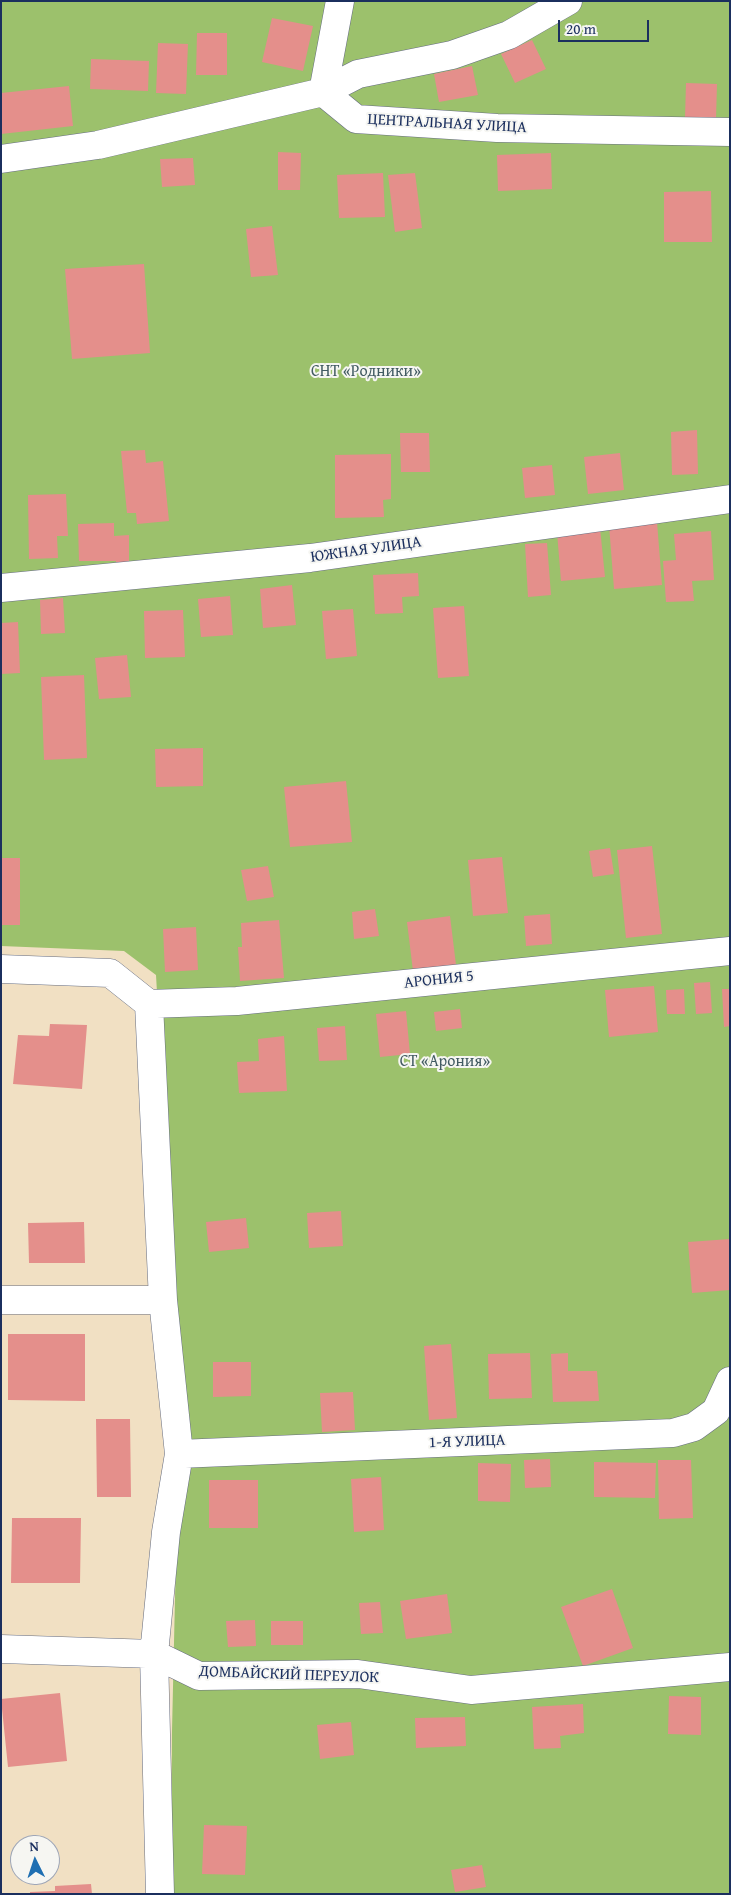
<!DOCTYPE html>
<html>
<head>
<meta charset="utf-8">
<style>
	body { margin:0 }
	#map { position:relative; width:731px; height:1895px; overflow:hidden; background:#f1e0c3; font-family:"Gentium Book Plus",serif }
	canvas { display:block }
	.frame { position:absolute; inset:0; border:2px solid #1b2f5e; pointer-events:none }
	.north { position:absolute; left:10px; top:1835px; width:50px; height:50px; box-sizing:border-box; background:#f6f6f2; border:1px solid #9ea6b7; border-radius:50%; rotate:356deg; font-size:14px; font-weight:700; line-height:20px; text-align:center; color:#1b2f5e }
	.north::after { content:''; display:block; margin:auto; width:18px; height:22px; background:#1f6fb2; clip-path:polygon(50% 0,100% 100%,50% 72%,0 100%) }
	.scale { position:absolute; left:558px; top:20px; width:91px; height:22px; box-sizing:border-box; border:2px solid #1b2f5e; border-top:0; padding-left:6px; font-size:15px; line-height:18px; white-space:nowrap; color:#1b2f5e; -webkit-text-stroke:4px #f6f6f2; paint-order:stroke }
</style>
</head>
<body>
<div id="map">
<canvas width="731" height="1895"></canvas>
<div class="frame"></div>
<div class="north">N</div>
<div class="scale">20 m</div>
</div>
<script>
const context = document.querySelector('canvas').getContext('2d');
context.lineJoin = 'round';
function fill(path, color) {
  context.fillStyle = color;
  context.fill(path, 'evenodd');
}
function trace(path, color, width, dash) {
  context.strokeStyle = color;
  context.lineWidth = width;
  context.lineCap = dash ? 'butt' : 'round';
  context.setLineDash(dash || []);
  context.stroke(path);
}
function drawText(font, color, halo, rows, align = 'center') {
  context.font = font + ' "Gentium Book Plus",serif';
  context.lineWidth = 4;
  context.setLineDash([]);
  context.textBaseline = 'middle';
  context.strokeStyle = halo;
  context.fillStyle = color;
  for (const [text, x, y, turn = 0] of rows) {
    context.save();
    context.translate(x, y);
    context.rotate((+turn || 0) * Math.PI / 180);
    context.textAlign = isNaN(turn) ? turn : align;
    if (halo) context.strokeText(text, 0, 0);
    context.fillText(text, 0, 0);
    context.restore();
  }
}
const green = new Path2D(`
	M1,1H730V1894H171L172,1731L177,1510L175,1305L156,975L124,951L1,946Z`);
const building = new Path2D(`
	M272,18L313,26L303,71L262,62Z
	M197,33H227V75H196Z
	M532,40L546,69L515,83L501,54Z
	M158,43L188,44L186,94L156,93Z
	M91,59L149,61L148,91L90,89Z
	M472,66L478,95L439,102L434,74Z
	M686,83L717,84L716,119L685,118Z
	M69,86L73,126L1,134V93Z
	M278,152L301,153L300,190H278Z
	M551,153L552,189L498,191L497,155Z
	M193,158L195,185L162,187L160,159Z
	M383,173L385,217L339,218L337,175Z
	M415,173L422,228L395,232L388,175Z
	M711,191L712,242H664V192Z
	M272,226L278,275L251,277L246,229Z
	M144,264L150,353L72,359L65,269Z
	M697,430L698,474L672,475L671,432Z
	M400,433H429L430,472H401Z
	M145,450L146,463L163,461L169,521L137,524L136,513H127L121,451Z
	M620,453L624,490L588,494L584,457Z
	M391,454V499L383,500L384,517L335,518V455Z
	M552,465L555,495L525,498L522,468Z
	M66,494L68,536H57L58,558L29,559L28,495Z
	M657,522L662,585L614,589L609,525Z
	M114,523V536L129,535V565L116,566V561H79L78,524Z
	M600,528L605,577L561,581L557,532Z
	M711,531L714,580L692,581L694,601L666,602L663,561L676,560L674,534Z
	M547,543L551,595L528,597L525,544Z
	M418,573L419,596L402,597L403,613L375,614L373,575Z
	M292,585L296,625L263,628L260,589Z
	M230,596L233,635L201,637L198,599Z
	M63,598L65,633L41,634L40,600Z
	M464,606L469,676L438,678L433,608Z
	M353,609L357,656L326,659L322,611Z
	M183,610L185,657L145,658L144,611Z
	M18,622L20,673L1,674V623Z
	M127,655L131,697L99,699L95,658Z
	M84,675L87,758L44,760L41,677Z
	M203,748V786L156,787L155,749Z
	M346,781L352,842L290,847L284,787Z
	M652,846L662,934L626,938L617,850Z
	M610,848L614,874L593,877L589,851Z
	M502,857L508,913L473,916L468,860Z
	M1,858H20V925H1Z
	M268,866L274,897L247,901L241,870Z
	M375,909L379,936L354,939L352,912Z
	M550,914L552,944L526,946L524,916Z
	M450,916L456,965L413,971L407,922Z
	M279,920L284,978L240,981L238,947H242L241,923Z
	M196,927L198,970L165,972L163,929Z
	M710,982L712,1013L696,1014L694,983Z
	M654,986L658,1032L609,1037L605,990Z
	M684,989L685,1014H667L666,990Z
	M722,989H730V1026L724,1027Z
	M460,1009L462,1028L436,1031L434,1012Z
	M406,1011L410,1054L380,1057L376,1014Z
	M50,1024L87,1025L82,1089L13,1084L18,1035L49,1036Z
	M345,1026L347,1060L319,1061L317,1028Z
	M284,1036L287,1091L239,1093L237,1062L259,1061L258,1039Z
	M341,1211L343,1246L309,1248L307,1213Z
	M246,1218L249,1248L209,1252L206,1222Z
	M84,1222L85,1263H29L28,1223Z
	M730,1239V1290L692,1293L688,1242Z
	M8,1334H85V1401L8,1400Z
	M451,1344L457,1418L429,1420L424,1346Z
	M530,1353L532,1398L489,1399L488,1354Z
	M568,1353V1371H597L599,1401L553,1402L551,1354Z
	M213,1362H251V1396L213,1397Z
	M353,1392L355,1430L322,1432L320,1393Z
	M96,1419H130L131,1497H97Z
	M550,1459L551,1487L525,1488L524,1460Z
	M658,1460H691L693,1518L659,1519Z
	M594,1462L656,1463L655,1498L594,1497Z
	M478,1463L511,1464L510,1502L478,1501Z
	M381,1477L384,1530L354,1532L351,1479Z
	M209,1480H258V1528H209Z
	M12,1518H81L80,1583H11Z
	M612,1589L633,1648L583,1666L561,1607Z
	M447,1594L452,1633L406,1639L400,1601Z
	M380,1602L383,1633L361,1634L359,1603Z
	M255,1620L256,1646L228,1647L226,1621Z
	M271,1621H303V1645H271Z
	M60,1693L67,1761L8,1767L1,1699Z
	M669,1696L701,1697V1735L668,1734Z
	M583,1704L584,1733L560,1736L561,1748L534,1749L532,1707Z
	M465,1717L466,1746L416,1748L415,1718Z
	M351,1722L354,1755L320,1759L317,1725Z
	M204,1825L247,1826L245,1875L202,1874Z
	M482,1865L486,1887L455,1892L451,1870Z
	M91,1884L92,1894H30V1892L55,1891V1886Z`);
const minor = new Path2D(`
	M323,92L356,119L497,128L730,132
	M323,92L340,1
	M1,159L98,145L323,92L358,74L452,55L509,35L568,1
	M1,588L310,558L730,499
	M1,969L110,973L149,1004
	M149,1004L163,1300L179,1454L166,1532L154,1654L160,1894
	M149,1004L237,1001L730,951
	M1,1300H163
	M179,1454L673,1433L694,1427L716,1411L730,1381
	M1,1649L154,1654L199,1676L358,1674L471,1690L730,1667`);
const streetNames = [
	["ЦЕНТРАЛЬНАЯ УЛИЦА",447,124,3],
	["ЮЖНАЯ УЛИЦА",366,550,-8],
	["АРОНИЯ 5",439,980,-6],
	["1-Я УЛИЦА",467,1442,-2],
	["ДОМБАЙСКИЙ ПЕРЕУЛОК",289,1675,2]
];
const parkNames = [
	["СНТ «Родники»",366,372],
	["СТ «Арония»",445,1062]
];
fill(green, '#9cc16c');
fill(building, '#e48f8b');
trace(minor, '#666d81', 29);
trace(minor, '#fff', 28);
drawText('16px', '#1b2f5e', '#f6f6f2', streetNames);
drawText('16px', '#425b62', '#f6f6f2', parkNames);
</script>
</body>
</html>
